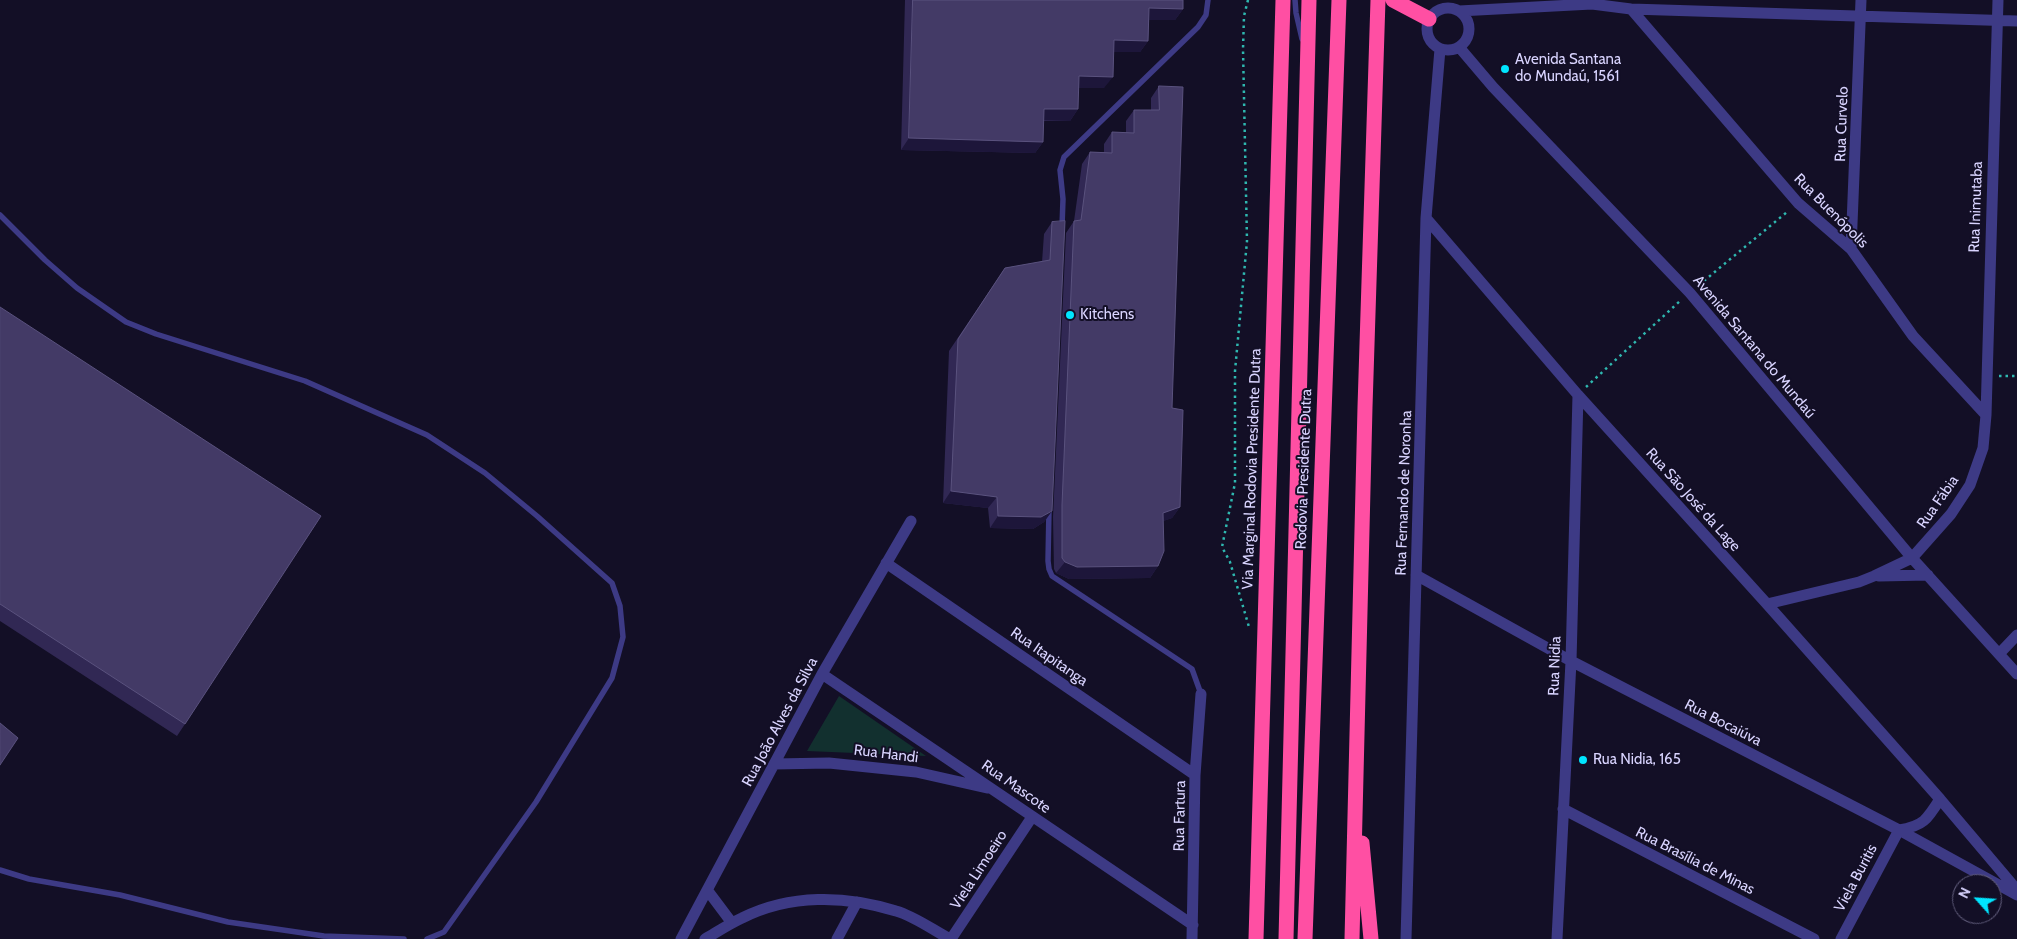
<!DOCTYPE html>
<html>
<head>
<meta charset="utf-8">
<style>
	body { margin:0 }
	#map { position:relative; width:2017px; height:939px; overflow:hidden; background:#130f26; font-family:Cabin,sans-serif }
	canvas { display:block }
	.north { position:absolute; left:1952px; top:874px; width:50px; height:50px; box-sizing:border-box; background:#130f26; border:1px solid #625e7d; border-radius:50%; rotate:296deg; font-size:14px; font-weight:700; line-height:20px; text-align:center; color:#d9d4ff }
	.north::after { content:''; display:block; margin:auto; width:18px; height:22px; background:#00e5ff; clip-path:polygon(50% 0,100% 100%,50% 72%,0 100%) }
</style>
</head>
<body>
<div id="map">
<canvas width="2017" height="939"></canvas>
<div class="north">N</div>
</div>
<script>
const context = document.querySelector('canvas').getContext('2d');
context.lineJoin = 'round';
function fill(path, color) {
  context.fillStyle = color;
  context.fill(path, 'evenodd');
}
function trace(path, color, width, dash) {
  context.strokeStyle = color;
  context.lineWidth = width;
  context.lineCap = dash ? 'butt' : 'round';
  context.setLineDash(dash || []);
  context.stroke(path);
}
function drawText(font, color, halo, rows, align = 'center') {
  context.font = font + ' Cabin,sans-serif';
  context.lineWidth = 4;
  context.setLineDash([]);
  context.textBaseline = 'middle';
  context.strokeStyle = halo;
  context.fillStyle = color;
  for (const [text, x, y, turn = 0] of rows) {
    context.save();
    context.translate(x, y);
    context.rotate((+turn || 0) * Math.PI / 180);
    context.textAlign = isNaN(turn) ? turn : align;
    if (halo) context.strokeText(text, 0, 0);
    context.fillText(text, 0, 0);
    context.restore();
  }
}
const green = new Path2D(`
	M839,696L926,756L807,751Z`);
const path = new Path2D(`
	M1248,0L1244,16L1243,49L1247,241L1235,371V483L1222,547L1230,562L1249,627
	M1699,285L1787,212
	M1999,376H2017
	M1586,387L1680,301`);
const lane = new Path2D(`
	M1295,0L1296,13L1302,39
	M0,215L45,260L77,288L126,322L156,334L305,381L427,435L485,473L537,516L612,583L620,606L623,637L612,678L536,802L444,932L427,939
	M1062,227L1063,199L1060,170L1064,157L1198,27L1206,15L1208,0
	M1049,509L1048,561L1049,569L1052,576L1192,669L1201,694
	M0,870L29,879L120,895L228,922L324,936L404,939`);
const street = new Path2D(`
	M1427 29a21 21 0 1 1 42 0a21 21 0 1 1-42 0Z
	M1631,9L1798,203L1851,249L1913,336L1986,415
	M1459,11L1592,4L1631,9L2017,21
	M1459,47L1493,87L1690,293L1912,558L2017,674
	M1426,218L1578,395L1767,604L1940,799L2017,890
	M1851,249L1861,0
	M886,563L1195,775
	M1416,575L1571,661L1899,830L2017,895
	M1879,576L1928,575
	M1767,604L1859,582L1874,576L1912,558L1951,514L1970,485L1983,448L1986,415L1998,0
	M1999,654L2017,635
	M822,674L1193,925
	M774,764L829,763L916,772L987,788
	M1563,809L1814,939
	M708,891L732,923
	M681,939L822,674L911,521
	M705,939C717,932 729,924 742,918C790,894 845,895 896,911C914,916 933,930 950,939
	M837,939L857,902
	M951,939L1032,817
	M1192,939L1195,775L1201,694
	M1406,939L1426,218L1440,49
	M1557,939L1571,661L1578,395
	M1841,939L1899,830C1923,826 1927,820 1940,799`);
const highway = new Path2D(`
	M1393,0L1429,19
	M1362,843L1371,939
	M1256,939L1283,0
	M1286,939L1309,0
	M1305,939L1339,0
	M1352,939L1365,407L1378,0`);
const wall = new Path2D(`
	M905,0H1183V9L1175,20H1149L1148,41L1140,52H1113L1104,88H1078V109L1070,121H1043V142L1035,153L901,150Z
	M1159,86L1172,408L1180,507L1172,518L1163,521L1158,566L1150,578L1069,579L1056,573L1054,569L1053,517L1066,233L1074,221L1082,164L1090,152H1104V144L1112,132L1126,133V121L1134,110H1151V98Z
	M1052,222V511L1044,522L1033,529L990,528L988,508L943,503L949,351L1005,268L1042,262L1044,234Z
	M0,307L185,724L177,736L0,621Z`);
const shadedWall = new Path2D(`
	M1149,8L1183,9L1175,20H1141Z
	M1114,40L1148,41L1140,52H1105Z
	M1079,76L1113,77L1104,88H1071Z
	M1044,109H1078L1070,121L1035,120Z
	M909,138L1043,142L1035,153L901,150Z
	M951,491L997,497L988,508L943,503Z
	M1180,507L1172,518L1155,524L1163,513Z
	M1052,511L1044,522L1033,529L990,528L998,516Z
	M1065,562L1158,566L1150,578L1069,579L1056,573Z`);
const building = new Path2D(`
	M913,0H1183V9L1149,8L1148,41L1114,40L1113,77L1079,76L1078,109H1044L1043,142L909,138Z
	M1159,86L1183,87L1172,408L1183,410L1180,507L1163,513L1164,551L1158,566L1077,567L1065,562L1062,558V505L1074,221L1081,220L1090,152L1112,153V132L1134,133V110H1159Z
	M1065,221L1052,511L1041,517L998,516L997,497L951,491L958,339L1005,268L1050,260L1052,222Z
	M0,307L321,516L185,724L0,604Z
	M0,723L18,738L0,765Z`);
const markers = [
	[1505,69,5,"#00e5ff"],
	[1070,315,5,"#00e5ff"],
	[1583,760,5,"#00e5ff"]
];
const poiNames = [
	["Avenida Santana",1515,60],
	["do Mundaú, 1561",1515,77],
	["Kitchens",1080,315],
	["Rua Nidia, 165",1593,760]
];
const streetNames = [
	["Rua Curvelo",1842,124,-88],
	["Rua Inimutaba",1976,207,-88],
	["Rua Buenópolis",1831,211,45],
	["Avenida Santana do Mundaú",1754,347,50],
	["Via Marginal Rodovia Presidente Dutra",1252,469,-88],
	["Rodovia Presidente Dutra",1304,469,-88],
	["Rua Fernando de Noronha",1404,493,-88],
	["Rua São José da Lage",1693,500,48],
	["Rua Fábia",1938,502,-55],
	["Rua Itapitanga",1049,657,35],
	["Rua Nidia",1555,666,-88],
	["Rua João Alves da Silva",780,722,-62],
	["Rua Bocaiúva",1723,723,27],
	["Rua Handi",886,754,7],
	["Rua Mascote",1016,787,35],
	["Rua Fartura",1180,816,-89],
	["Rua Brasília de Minas",1695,861,27],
	["Viela Limoeiro",979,870,-57],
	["Viela Buritis",1856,878,-62]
];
fill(green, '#12302f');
trace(path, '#2fb8b0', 2.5, [2.5, 4]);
trace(lane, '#3d3a85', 5.5);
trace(street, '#3d3a85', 11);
trace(highway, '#ff4fa3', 15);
fill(wall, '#312854');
fill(shadedWall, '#1d163a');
fill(building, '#433a66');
trace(building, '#5a527e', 1);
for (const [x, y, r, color] of markers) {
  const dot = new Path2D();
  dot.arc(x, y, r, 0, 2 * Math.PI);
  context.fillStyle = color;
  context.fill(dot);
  trace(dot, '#130f26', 2);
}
drawText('15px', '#d9d4ff', '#130f26', poiNames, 'left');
drawText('15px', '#d9d4ff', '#130f26', streetNames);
</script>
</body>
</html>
